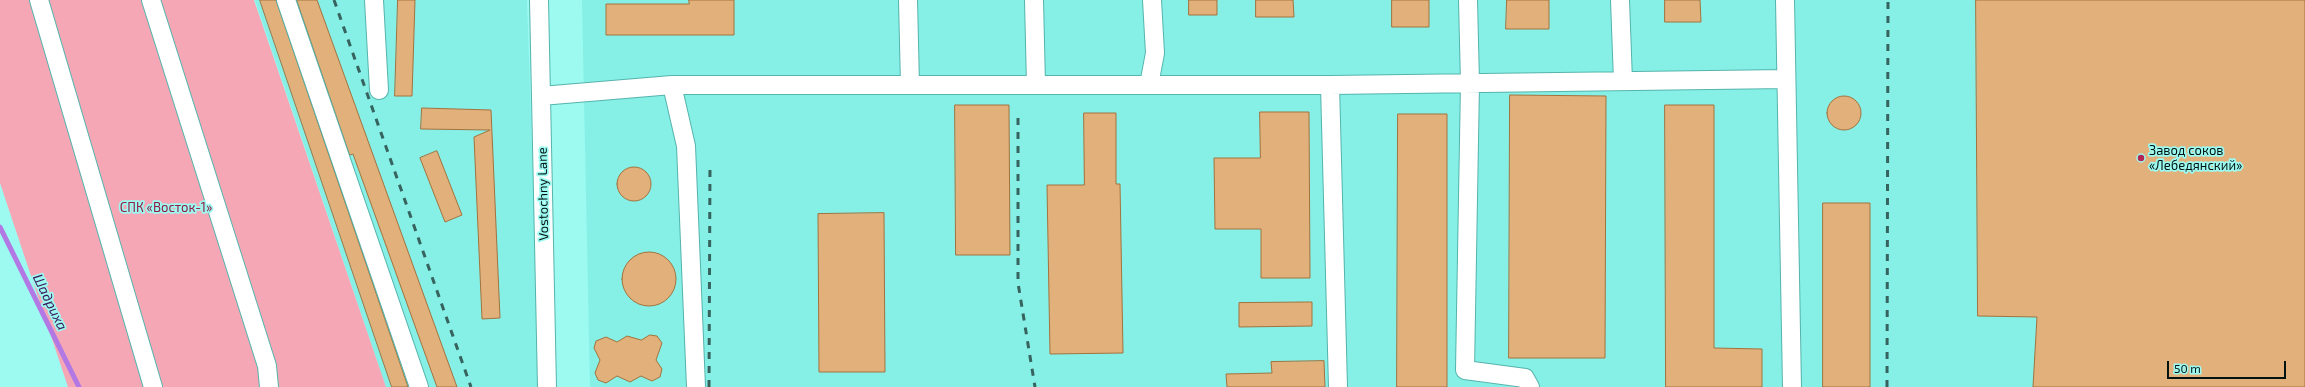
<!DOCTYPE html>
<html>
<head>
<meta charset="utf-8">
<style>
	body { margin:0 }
	#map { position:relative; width:2305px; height:387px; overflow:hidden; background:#9cfaf1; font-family:"Exo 2",sans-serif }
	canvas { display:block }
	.scale { position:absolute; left:2167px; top:361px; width:119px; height:18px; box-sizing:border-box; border:2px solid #011311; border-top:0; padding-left:5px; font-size:12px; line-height:14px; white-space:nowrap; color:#011311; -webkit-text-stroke:3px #9cfaf1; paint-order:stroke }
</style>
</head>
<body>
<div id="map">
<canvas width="2305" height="387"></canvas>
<div class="scale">50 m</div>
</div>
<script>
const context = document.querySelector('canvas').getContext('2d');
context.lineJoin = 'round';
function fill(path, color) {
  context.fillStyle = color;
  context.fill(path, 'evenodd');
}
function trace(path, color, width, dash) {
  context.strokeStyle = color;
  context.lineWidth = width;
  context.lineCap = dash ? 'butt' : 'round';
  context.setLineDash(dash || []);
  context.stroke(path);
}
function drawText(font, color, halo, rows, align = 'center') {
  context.font = font + ' "Exo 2",sans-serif';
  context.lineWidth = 3.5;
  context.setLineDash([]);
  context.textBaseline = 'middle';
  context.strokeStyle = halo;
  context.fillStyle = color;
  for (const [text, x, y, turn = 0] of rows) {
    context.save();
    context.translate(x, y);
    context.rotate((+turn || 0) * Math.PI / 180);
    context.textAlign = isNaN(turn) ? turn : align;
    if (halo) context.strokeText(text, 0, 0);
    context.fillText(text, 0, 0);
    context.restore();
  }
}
const built = new Path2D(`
	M255,0H527L540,387H386Z
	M582,0H2305V387H590Z`);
const green = new Path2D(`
	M0,0H254L386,387H68L0,183Z`);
const stream = new Path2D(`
	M0,227L79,387`);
const building = new Path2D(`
	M260,0H276L408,387H392Z
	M297,0H317L457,387H437L353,154L350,155Z
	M398,0H415L412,96H395Z
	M689,0H734V35H606V4H689Z
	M1189,0H1217V15H1189Z
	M1256,0H1293L1294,17H1256Z
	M1392,0H1429V27H1392Z
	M1507,0H1549V29H1506Z
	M1665,0H1700L1701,22H1665Z
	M1976,0H2305V387H2033L2037,317L1978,316Z
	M1510,95L1606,96L1605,358H1509Z
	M1827 113a17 17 0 1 1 34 0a17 17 0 1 1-34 0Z
	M955,105H1009L1010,255H956Z
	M1665,105H1714V348L1762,349V387H1666Z
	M422,108L491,110L500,318L482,319L474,137L490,130L421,129Z
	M1260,112H1309L1310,278H1261V229H1215L1214,158H1260Z
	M1084,113H1116V184H1120L1123,353L1050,354L1047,185H1084Z
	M1398,114H1447V387H1397Z
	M437,151L462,215L445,222L420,158Z
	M617 184a17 17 0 1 1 34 0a17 17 0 1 1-34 0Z
	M1823,203H1870V387H1823Z
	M884,213L885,372H819L818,214Z
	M622 279a27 27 0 1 1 54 0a27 27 0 1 1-54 0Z
	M1305,302H1312V326L1239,327V303Z
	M650,335L657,336L662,343L656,360L662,369L660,377L652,381L641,376L630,382L617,376L606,383L598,380L595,373L600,360L594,348L596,341L606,337L617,342L627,336L641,340Z
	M1324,361L1325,387H1227L1226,374L1272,373L1271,362Z`);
const minor = new Path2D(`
	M39,0L153,387
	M151,0L267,366L269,387
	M286,0L419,387
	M374,0L379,90
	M539,0L547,387
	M908,0L910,85
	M1034,0L1036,85
	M1468,0L1470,83L1465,370L1525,378L1530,387
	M1620,0L1623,81
	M1785,0L1792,387
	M672,85L686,146L696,387
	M1149,85L1155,53L1152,0
	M1330,85L1338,387
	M541,96L672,85H1330L1786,79`);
const rail = new Path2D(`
	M334,0L471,387
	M1018,118V283L1035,387
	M709,387L710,164
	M1887,387L1888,0`);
const markers = [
	[2141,158,4,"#b32353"]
];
const poiNames = [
	["Завод соков",2149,151],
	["«Лебедянский»",2149,166]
];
const streetNames = [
	["Vostochny Lane",543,194,-91]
];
const parkNames = [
	["СПК «Восток-1»",166,208]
];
const waterNames = [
	["Шадриха",50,302,64]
];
fill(built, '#86f0e6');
fill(green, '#f5a7b5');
trace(stream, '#b278e4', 5);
fill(building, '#e2b07a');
trace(building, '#a2733f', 1);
trace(minor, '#55b4ac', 20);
trace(minor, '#fff', 18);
trace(rail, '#37635f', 3, [7, 7]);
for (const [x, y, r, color] of markers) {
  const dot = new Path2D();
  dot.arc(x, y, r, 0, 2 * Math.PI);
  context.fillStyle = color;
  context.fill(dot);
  trace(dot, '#9cfaf1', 1.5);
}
drawText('13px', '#011311', '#9cfaf1', poiNames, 'left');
drawText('13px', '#011311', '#9cfaf1', streetNames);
drawText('13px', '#921a42', '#9cfaf1', parkNames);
drawText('italic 14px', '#3b1357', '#9cfaf1', waterNames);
</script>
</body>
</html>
